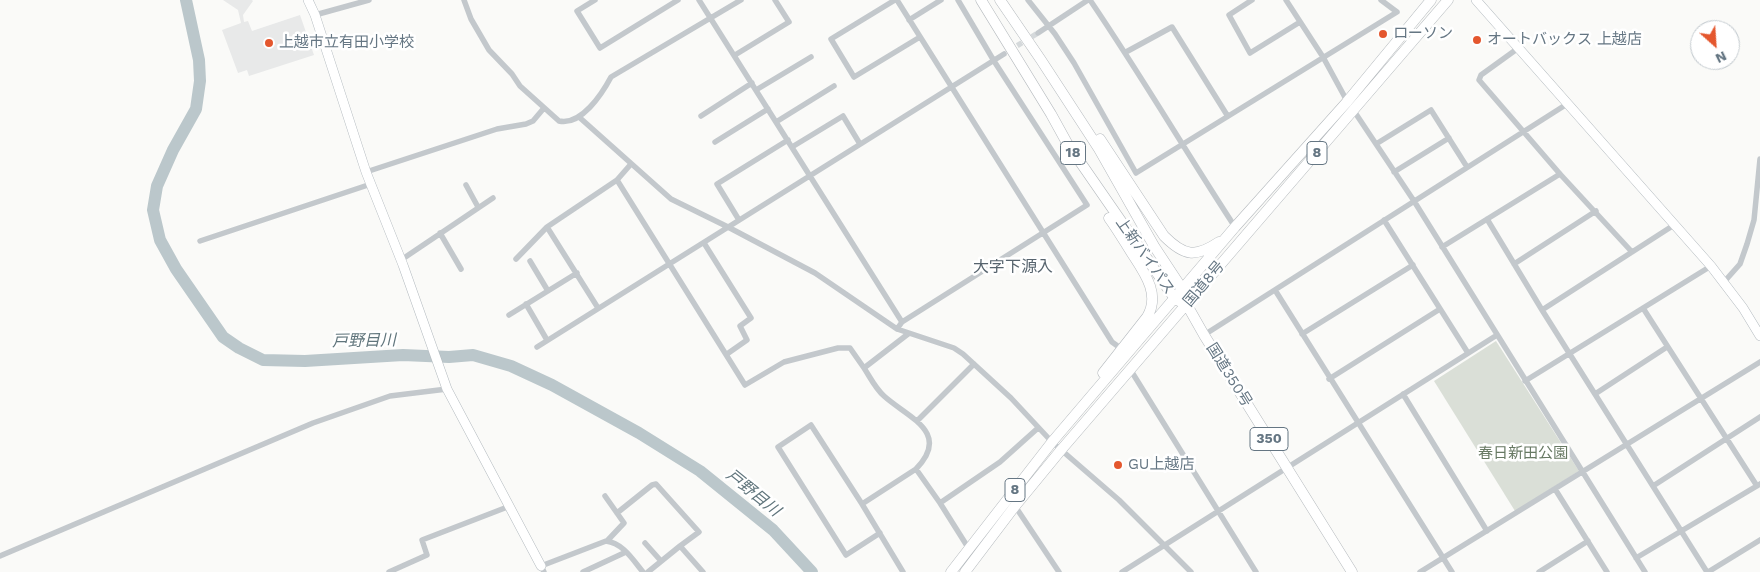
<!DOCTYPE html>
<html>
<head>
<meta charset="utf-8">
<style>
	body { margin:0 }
	#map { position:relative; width:1760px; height:572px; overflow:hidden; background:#fafaf8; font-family:"Work Sans",sans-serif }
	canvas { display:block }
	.north { position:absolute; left:1690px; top:20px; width:50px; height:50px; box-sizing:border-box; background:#fff; border:1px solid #c1c8cd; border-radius:50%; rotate:154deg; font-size:14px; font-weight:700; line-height:20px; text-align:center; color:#657683 }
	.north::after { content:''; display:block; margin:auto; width:18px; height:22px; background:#e4572e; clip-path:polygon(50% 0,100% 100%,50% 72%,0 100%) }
</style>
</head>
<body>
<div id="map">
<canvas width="1760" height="572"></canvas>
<div class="north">N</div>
</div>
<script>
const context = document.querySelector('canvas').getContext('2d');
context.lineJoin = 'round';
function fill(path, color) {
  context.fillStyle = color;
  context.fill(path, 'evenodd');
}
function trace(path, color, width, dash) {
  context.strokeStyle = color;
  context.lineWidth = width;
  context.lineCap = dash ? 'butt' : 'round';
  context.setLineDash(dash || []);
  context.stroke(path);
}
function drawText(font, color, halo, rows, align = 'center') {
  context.font = font + ' "Work Sans","Noto Sans JP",sans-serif';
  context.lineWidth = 5;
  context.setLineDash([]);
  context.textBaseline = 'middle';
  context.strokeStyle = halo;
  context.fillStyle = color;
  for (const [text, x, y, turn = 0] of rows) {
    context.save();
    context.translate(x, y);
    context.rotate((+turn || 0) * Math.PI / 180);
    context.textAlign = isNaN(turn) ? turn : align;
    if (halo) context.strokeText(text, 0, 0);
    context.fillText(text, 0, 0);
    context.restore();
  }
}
const built = new Path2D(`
	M223,0H252L253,1L243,15L244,22L248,21L252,31L300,15L314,55L249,76L247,70L238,73L222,30L241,23L238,10Z`);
const green = new Path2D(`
	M1496,341L1579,471L1515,511L1434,381Z`);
const river = new Path2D(`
	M186,0L199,60L200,81L196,109L173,150L157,186L153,210L160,240L176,269L223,337L239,348L263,360L305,361L403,355L449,357L473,355L511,366L552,385L639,433L700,471L773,530L812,572`);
const streetTunnel = new Path2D(`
	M1010,50L1038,33`);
const street = new Path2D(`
	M464,0L471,19L489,50L512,74L520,86L559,121C581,126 602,94 611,77L741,0
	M595,0L577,11L600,48L678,0
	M699,0L902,322
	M895,0L831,39L854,77L920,37
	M897,0L1112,342L1123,350
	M1028,0L1055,34L1074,63L1136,173L1397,12L1381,0
	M1090,0C1141,75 1186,152 1235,227
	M1252,0L1229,15L1250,53L1300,22
	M1286,0L1323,57L1347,101
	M315,15L369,0
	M909,20L941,0
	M1038,33L1088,0
	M1517,49L1481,75L1479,80L1560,174L1632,252
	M1126,52L1172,27L1227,115
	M735,55L789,22L775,0
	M756,90L811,57
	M1354,111L1414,201L1645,572
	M701,116L752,83
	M579,117L671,199L728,227L815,273L897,329L954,348L963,354L1011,398L1052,442L1119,500L1191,572
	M776,122L834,86
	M715,142L768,109
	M1376,144L1431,110L1467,167
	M792,147L843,116L860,144
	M631,164L617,180L745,385L784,362L838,348H850L864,368L908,334
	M366,172L497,129L526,124L533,121L544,108
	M1394,172L1449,138
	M466,185L478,207
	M1487,219L1542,310L1707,572
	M739,220L717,184L788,140
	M1384,220L1468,353
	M547,227L598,308
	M440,233L461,269
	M200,241L371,184
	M704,243L751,318L740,326L747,340L727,354
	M1442,247L1560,174
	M516,259L547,227L617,180
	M401,260L493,198
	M530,261L548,291
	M1514,264L1596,211
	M1724,282L1740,264L1747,244L1754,220L1760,159
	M1275,290L1452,572
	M526,304L547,340
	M1643,308L1757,486
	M1542,310L1674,225
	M509,315L577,273
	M897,329L902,322L1087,205L994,61L958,0
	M1302,334L1413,265
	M1204,335L1567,104
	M537,347L1004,54
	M864,368C870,377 875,388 884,396C907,417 952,432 916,469
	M1130,369L1256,572
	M1329,379L1440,309
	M1525,381L1711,266
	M1403,394L1487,531
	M1595,394L1667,347
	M917,421L974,364
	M1653,486L1760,417
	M1555,489L1607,572
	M605,496L624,523L607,541
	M940,503L1000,462L1038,428
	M862,504L916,469L940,503L969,549
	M1015,506L1059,572
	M617,513L652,485L656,484L699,532L680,546
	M880,533L846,555L778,447L811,425L862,504L903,572
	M645,543L661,561
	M0,556L313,423L390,396L447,389
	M1636,558L1760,484
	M389,572L427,555L422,540L510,506
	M544,572L541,566L606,541C623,543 633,560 643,572
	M583,572L626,552
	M648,572L680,546L703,572
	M1122,572L1497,335
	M1420,572L1760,362
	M1539,572L1588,541
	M1708,572L1760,540`);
const secondary = new Path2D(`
	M308,0L315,15L366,172L403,265L447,389L541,566
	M1476,0L1711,266L1743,308L1760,336`);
const highway = new Path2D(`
	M981,0L1051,114L1067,143L1175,299L1179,301
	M1000,0L1041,60L1099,149L1154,246L1183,290L1187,305L1204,335L1352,572
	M1100,139L1164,236C1184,256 1195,258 1219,242
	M1103,373L1147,317C1161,294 1144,272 1131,252C1124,241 1117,229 1109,218
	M951,572L1052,442L1235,227L1346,103L1431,0
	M965,572L1015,506L1061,450L1448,0`);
const markers = [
	[1383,34,5,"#e4572e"],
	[1477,40,5,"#e4572e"],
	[269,43,5,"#e4572e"],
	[1118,465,5,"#e4572e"]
];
const shields = [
	[1073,153,25],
	[1317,153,20],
	[1269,439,38],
	[1015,490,20]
];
const shieldNames = [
	["18",1073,153],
	["8",1317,153],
	["350",1269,439],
	["8",1015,490]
];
const poiNames = [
	["ローソン",1393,34],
	["オートバックス 上越店",1487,40],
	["上越市立有田小学校",279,43],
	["GU上越店",1128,465]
];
const streetNames = [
	["上新バイパス",1145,256,55],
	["国道8号",1204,284,-50],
	["国道350号",1229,375,58]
];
const parkNames = [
	["春日新田公園",1523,454]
];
const neighbourhoodNames = [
	["大字下源入",1013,267]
];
const waterNames = [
	["戸野目川",364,341,-1],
	["戸野目川",753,493,39]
];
fill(built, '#e8e9e9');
fill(green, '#dadfd7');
trace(river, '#bbc7cb', 12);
trace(streetTunnel, '#d5d9db', 5.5, [5.5, 3]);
trace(secondary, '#b3babf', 10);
trace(highway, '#b4b9bd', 11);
trace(street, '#c3c8cc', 5.5);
trace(secondary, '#fff', 9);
trace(highway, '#fff', 10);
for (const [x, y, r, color] of markers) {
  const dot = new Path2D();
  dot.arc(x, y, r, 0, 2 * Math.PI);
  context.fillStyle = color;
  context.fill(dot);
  trace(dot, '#fff', 2);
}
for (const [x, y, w] of shields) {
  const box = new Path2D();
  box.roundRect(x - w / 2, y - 11.5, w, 23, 4);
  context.fillStyle = '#fff';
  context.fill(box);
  trace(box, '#657683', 1);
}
drawText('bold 14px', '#657683', null, shieldNames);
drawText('15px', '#657683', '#fff', poiNames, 'left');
drawText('15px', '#657683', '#fff', streetNames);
drawText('15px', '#687a64', '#fff', parkNames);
drawText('16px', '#57646e', '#fff', neighbourhoodNames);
drawText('italic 16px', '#60757c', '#fff', waterNames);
</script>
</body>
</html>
